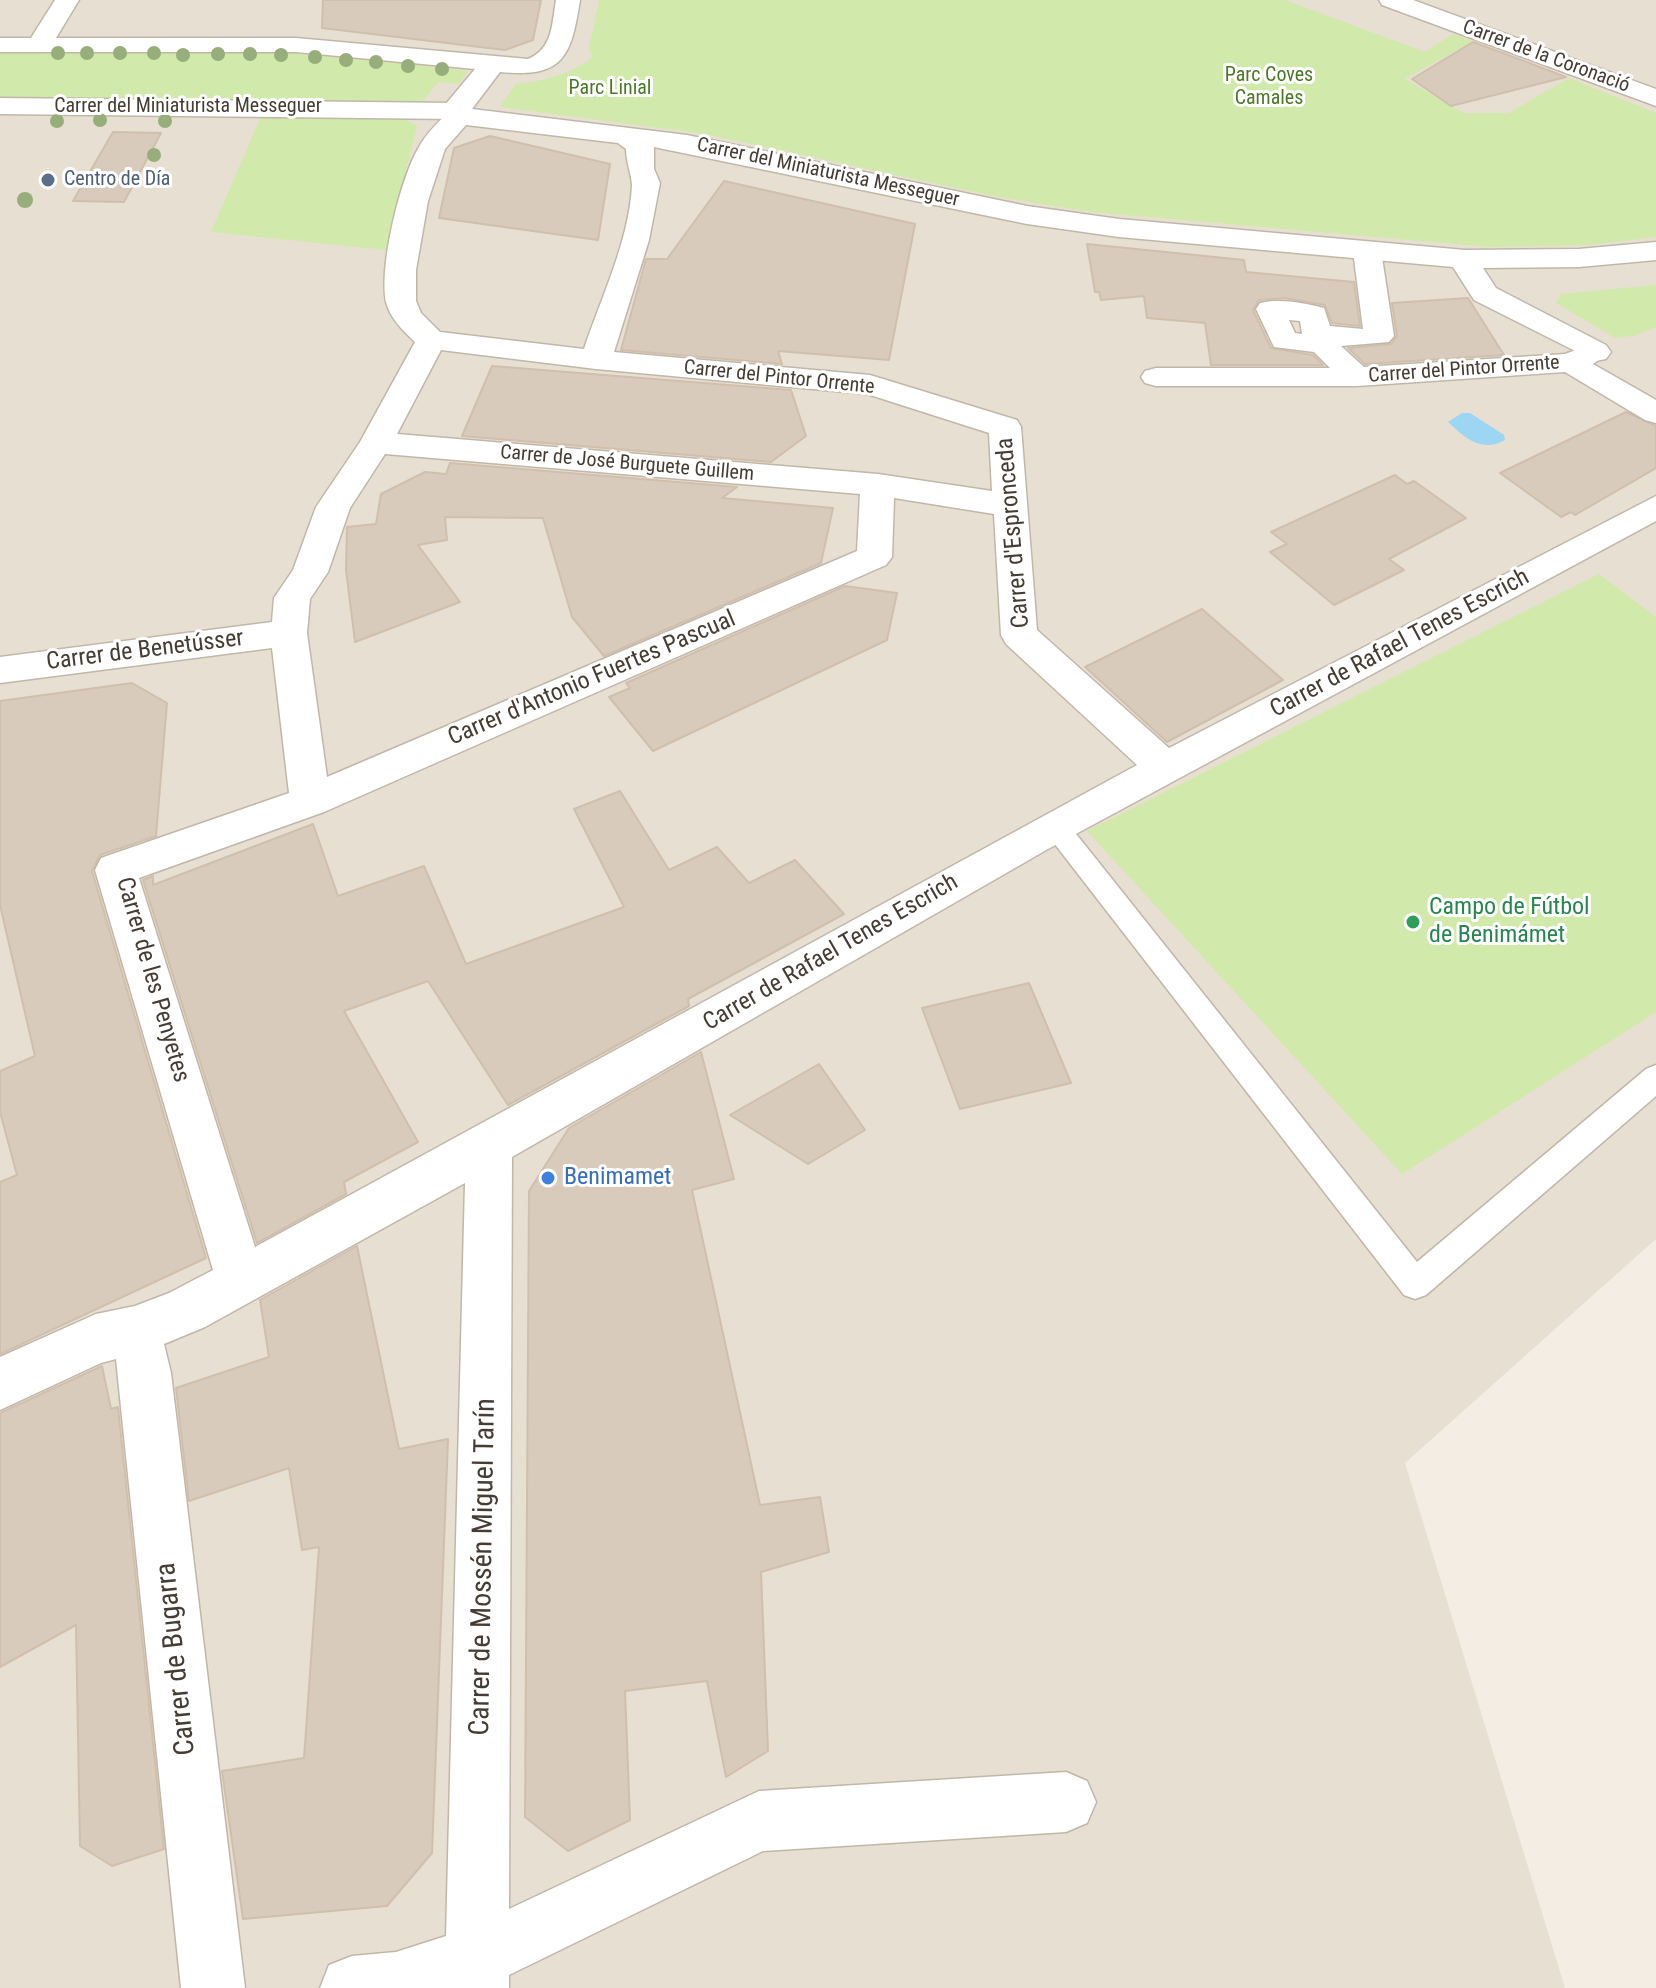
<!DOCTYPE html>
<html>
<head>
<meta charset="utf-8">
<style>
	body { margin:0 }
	canvas { display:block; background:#f3ede4 }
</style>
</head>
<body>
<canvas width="1656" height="1988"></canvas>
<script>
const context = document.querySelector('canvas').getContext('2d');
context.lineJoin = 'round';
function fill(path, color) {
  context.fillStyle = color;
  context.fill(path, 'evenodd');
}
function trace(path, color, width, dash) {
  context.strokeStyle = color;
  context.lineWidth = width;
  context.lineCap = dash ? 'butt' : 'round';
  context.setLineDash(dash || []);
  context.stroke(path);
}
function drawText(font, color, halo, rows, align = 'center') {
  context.font = font + ' "Roboto Condensed",sans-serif';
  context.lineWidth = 6;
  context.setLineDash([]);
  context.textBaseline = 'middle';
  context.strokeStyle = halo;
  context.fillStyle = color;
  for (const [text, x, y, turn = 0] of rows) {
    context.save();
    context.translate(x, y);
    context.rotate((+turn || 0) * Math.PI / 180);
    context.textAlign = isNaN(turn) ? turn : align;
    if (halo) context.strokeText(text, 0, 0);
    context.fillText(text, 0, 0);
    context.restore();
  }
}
const residential = new Path2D(`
	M0,0H1656V1239L1405,1463L1565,1988H0Z`);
const green = new Path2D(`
	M599,0H1285L1425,52L1453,34L1473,41L1405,79L1463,113H1509L1569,78L1656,113V237L1590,245L1490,247L1092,212L998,197L705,134L500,107L516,84C545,81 570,74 593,57L589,49Z
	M0,49H292L468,71L459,84L438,82L420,105L0,98Z
	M262,114L400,116L417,126L386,250L211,232Z
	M1656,285V327L1635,336L1615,338L1556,303L1561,294Z
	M1599,574L1656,617V1012L1402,1174L1087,831Z`);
const water = new Path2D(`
	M1462,413H1470L1504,435L1505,440C1482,453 1466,439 1448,422Z`);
const building = new Path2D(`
	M323,0H541L533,40L505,50L322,28Z
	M1473,42L1508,55L1566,77L1451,106L1412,79Z
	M113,132L161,133L124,202L73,201Z
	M490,136L610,164L598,240L439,218L454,148Z
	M724,181L915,224L889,360L778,351L782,364L621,350L646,259H667Z
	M1087,244L1244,260L1246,272L1354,282L1360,326L1332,323L1325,305L1284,298L1259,300L1253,310L1271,348L1313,355L1323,365H1211L1205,323L1147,318L1144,296L1101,300L1099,292H1095Z
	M1468,298L1504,355L1365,364L1348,348L1391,344L1397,336L1392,303Z
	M492,366L791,390L806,436L771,462L462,436Z
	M1626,412L1656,426V468L1575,515L1571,512L1561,517L1500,473Z
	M450,463L737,487L722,498L833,508L821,563L604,656L572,617L543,518L445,517L447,540L418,545L460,602L355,642L346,570L347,527L376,524L381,494L425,472L446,474Z
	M1395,475L1407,484L1414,481L1466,518L1389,559L1404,570L1334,605L1270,552L1287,544L1271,532Z
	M845,586L897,593L887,640L653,751L609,697L630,688L626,683Z
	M1202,609L1283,680L1167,742L1085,667Z
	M132,683L167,703L156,836L100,855L92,871L206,1258L0,1354V1182L17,1175L0,1112V1071L35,1056L0,905V701Z
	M620,791L669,870L717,847L749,883L795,860L844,914L688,999L689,1006L508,1105L428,981L344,1011L418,1142L344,1182L346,1194L257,1243L143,880L153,876V885L313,824L338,896L424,866L466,964L624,907L574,809Z
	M1029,983L1071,1083L960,1109L922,1008Z
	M701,1052L734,1179L692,1190L760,1505L820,1497L829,1552L761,1572L768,1751L726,1777L707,1681L625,1691L630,1820L568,1851L525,1817L529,1191L569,1128Z
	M819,1064L865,1130L808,1164L730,1115Z
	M357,1246L399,1449L448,1439L432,1853L387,1906L243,1919L222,1771L304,1758L319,1547L302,1550L289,1468L189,1501L176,1388L269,1357L260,1300Z
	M102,1366L111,1409L118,1407L164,1849L112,1866L80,1846L76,1625L0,1667V1413Z`);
const service = new Path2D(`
	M1056,817L1065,820L1417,1262L1646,1069L1656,1065V1096L1426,1295L1415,1299L1404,1295L1047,834L1043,827L1047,820Z`);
const pedestrian = new Path2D(`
	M0,98L456,103L469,111L456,119L0,114Z
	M1367,243L1377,245L1381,251L1394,336L1389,342L1341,346L1364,367L1565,354L1595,343L1606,346L1610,352L1593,364L1656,400V423L1645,420L1565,372L1357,386H1156L1145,383L1141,377L1145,371L1156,368H1330L1314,352L1274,347L1256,309L1260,303C1279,298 1305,303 1324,308L1330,326L1363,329L1353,251L1357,245ZM1289,320L1300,321L1302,334L1295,333Z`);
const minor = new Path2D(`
	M55,0H79L56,38H296L528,59C553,49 552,23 556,0H580C571,58 563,78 500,72L472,109L687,135L1027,206L1119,219L1465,250L1579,249L1656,242V260L1579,267L1483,268L1496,288L1606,345L1611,352L1606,359L1595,361L1474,300L1453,267L1119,237L1027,224L654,147V169L660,183L649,240L614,352L870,375L1017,420L1021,427L1037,630L1169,748L1656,496V521L1048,849L512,1157L509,1909L759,1791L1066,1772L1087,1781L1096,1802L1087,1823L1066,1832L763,1851L509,1975V1988H320L329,1965L352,1956L396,1952L446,1936L465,1183L205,1327L164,1344L171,1373L245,1988H181L116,1359L101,1363L0,1410V1357L96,1314L135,1306L169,1293L213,1270L95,870L101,858L289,793L272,648L0,683V657L272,622L274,598L293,570L316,507L360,442L415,342C403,331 390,318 386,302C379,266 400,179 419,147C426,134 436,124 447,114L445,105L475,69L296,52H0V38H31ZM466,125L618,143L626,149C626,162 632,176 632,186C629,241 601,298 584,349L440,332L421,313L416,301V270L428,201L445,149ZM441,350L596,369L867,394L989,433L992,491L878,474L397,434ZM385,454L860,494L857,551L327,777L307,633L310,599L328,572L350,508ZM894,498L994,514L1001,635L1006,644L1137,765L255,1247L139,878L324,812L886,565L892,557Z
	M1379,0H1413L1656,89V106L1382,5Z`);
const trees = [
	[58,53,7],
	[87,53,7],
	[120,53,7],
	[154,53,7],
	[218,54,7],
	[250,54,7],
	[183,55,7],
	[281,55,7],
	[315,57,7],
	[346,60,7],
	[376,62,7],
	[408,66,7],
	[442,69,7],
	[100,120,7],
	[57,121,7],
	[165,121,7],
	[154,155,7],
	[25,200,8]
];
const markers = [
	[48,180,8,"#5c6f8a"],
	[1413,922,8,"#2e9e5b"],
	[548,1178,8,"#3f7fe0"]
];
const farStreetnames = [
	["Carrer de la Coronació",1546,57,20],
	["Carrer del Miniaturista Messeguer",188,107],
	["Carrer del Miniaturista Messeguer",828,173,12],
	["Carrer del Pintor Orrente",1464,370,-4],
	["Carrer del Pintor Orrente",779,378,6],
	["Carrer de José Burguete Guillem",627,464,5]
];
const farParknames = [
	["Parc Coves",1269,76],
	["Camales",1269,99],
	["Parc Linial",610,89]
];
const farServicenames = [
	["Centro de Día",64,180]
];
const streetNames = [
	["Carrer d'Espronceda",1014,533,-95],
	["Carrer de Rafael Tenes Escrich",1400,644,-28],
	["Carrer de Benetússer",145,651,-7],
	["Carrer d'Antonio Fuertes Pascual",592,679,-23],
	["Carrer de Rafael Tenes Escrich",831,953,-30],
	["Carrer de les Penyetes",152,980,74]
];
const leisureNames = [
	["Campo de Fútbol",1429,908],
	["de Benimámet",1429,936]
];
const shopNames = [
	["Benimamet",564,1178]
];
const nearStreetnames = [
	["Carrer de Mossén Miguel Tarín",484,1567,-89],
	["Carrer de Bugarra",177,1659,-96]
];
fill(residential, '#e7dfd2');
fill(green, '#d1e9aa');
fill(water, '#9dd6f3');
fill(building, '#d8cbbc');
trace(building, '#d0bfac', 2);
trace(service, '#c1b7a9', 3);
trace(pedestrian, '#c1b7a9', 3);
trace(minor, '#c1b7a9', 3);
fill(service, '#fff');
fill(pedestrian, '#fff');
fill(minor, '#fff');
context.fillStyle = '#97ad7b';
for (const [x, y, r] of trees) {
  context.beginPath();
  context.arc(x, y, r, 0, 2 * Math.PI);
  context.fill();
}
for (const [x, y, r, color] of markers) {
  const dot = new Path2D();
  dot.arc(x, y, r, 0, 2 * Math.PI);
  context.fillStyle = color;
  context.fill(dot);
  trace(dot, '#fff', 3);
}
drawText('20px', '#453d34', '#fff', farStreetnames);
drawText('20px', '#4b7825', '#fff', farParknames);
drawText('20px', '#4e5e75', '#fff', farServicenames, 'left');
drawText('24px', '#453d34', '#fff', streetNames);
drawText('24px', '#27864d', '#fff', leisureNames, 'left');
drawText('24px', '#366cbe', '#fff', shopNames, 'left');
drawText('28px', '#453d34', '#fff', nearStreetnames);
</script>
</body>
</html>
